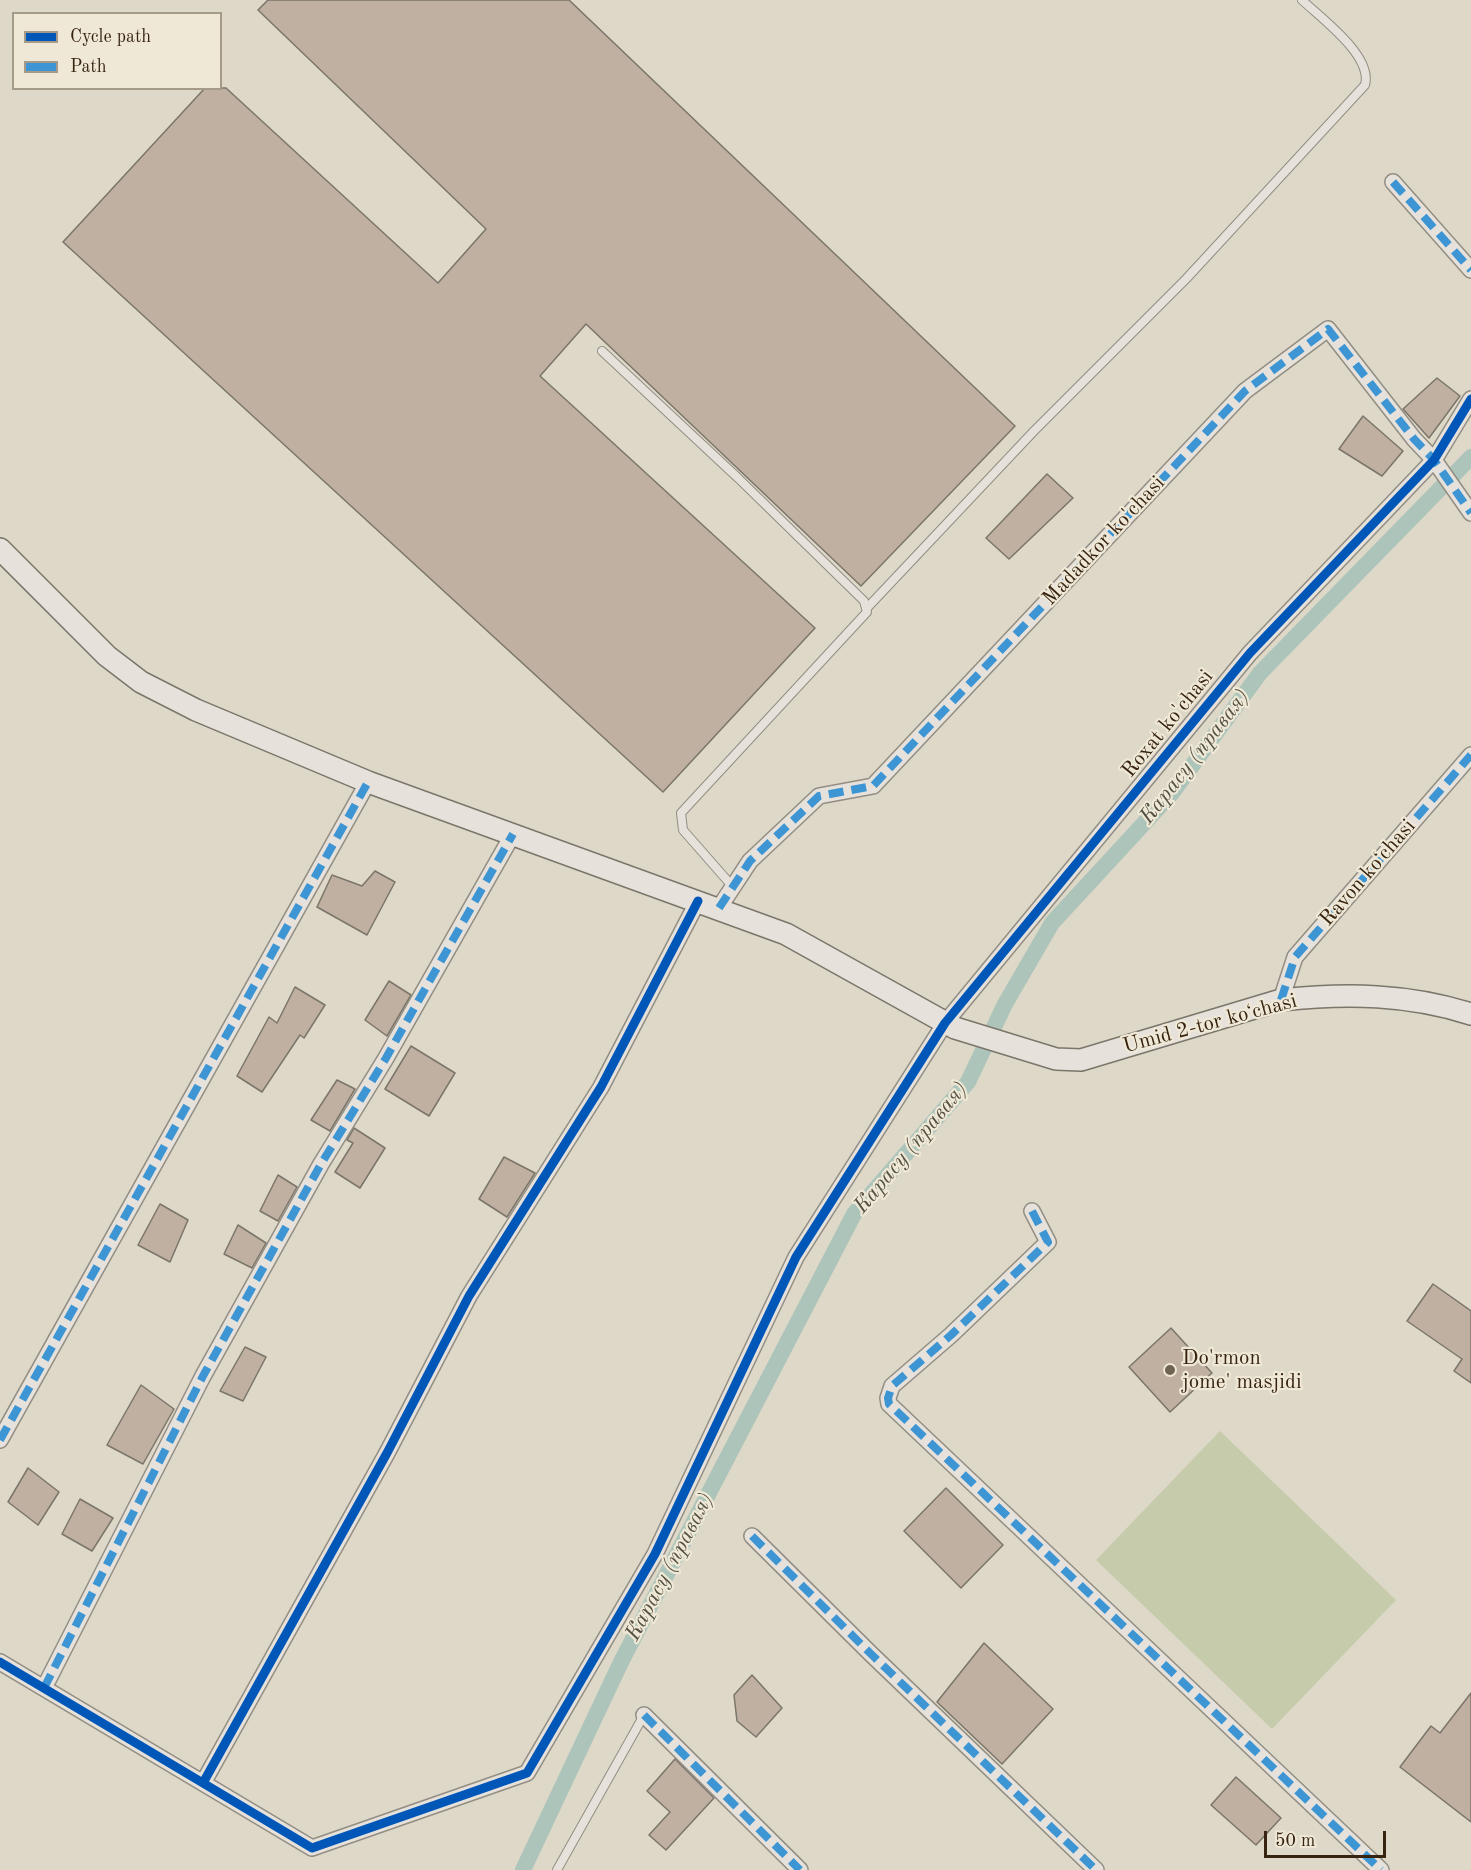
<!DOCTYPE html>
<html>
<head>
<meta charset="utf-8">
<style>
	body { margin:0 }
	#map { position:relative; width:1471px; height:1870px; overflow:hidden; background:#ded8c8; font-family:"Old Standard TT",serif }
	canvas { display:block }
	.legend { position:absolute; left:12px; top:12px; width:210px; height:78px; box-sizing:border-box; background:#efe8d6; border:2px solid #a59a87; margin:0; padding:8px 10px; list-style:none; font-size:18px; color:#362411 }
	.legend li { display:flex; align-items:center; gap:12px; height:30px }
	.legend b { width:30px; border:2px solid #a59a87 }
	.scale { position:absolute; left:1264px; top:1831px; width:122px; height:27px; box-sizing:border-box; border:3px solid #362411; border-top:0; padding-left:8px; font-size:18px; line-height:21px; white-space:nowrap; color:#362411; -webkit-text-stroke:4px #efe8d6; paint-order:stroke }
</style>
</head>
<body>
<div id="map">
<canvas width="1471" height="1870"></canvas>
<ul class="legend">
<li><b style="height:8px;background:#0057b8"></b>Cycle path</li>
<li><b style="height:8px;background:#3e95d3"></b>Path</li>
</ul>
<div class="scale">50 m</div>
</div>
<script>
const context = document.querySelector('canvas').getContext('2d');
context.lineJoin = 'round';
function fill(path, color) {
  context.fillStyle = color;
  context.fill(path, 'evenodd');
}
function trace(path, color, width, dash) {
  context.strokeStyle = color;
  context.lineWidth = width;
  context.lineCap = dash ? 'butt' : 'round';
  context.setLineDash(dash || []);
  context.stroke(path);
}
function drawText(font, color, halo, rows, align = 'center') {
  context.font = font + ' "Old Standard TT",serif';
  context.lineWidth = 4.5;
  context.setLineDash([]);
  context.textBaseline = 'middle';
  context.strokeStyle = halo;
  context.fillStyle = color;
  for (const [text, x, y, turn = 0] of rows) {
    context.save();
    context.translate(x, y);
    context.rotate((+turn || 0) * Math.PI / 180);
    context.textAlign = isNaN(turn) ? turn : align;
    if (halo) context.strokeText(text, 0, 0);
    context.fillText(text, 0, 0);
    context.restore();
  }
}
const green = new Path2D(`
	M1220,1431L1396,1600L1272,1729L1096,1560Z`);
const canal = new Path2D(`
	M523,1870L621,1662L854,1214L968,1082L1005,1004L1052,923L1172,793L1260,673L1471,457`);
const building = new Path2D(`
	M268,0H569L1015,426L861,586L586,324L540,376L815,628L663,792L63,242L205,88H226L438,283L486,229L258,10Z
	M1437,378L1460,396L1429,438L1403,409Z
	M1363,416L1403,451L1382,476L1339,449Z
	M1047,474L1073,498L1009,559L986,538Z
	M375,871L395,882L367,935L317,907L332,875L362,886Z
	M389,981L411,995L387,1036L365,1020Z
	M295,987L325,1005L304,1038L300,1035L262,1092L237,1076L269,1017L277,1023Z
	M411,1046L455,1073L429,1116L385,1089Z
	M337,1080L355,1089L330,1131L311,1120Z
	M354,1128L385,1148L360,1188L335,1172L353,1143L347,1140Z
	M504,1157L535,1173L507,1217L479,1199Z
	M278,1175L297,1187L278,1221L260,1211Z
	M160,1204L188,1220L170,1262L138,1245Z
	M238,1225L266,1243L252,1268L224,1254Z
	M1433,1284L1471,1311V1383L1454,1371L1462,1359L1407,1321Z
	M1171,1328L1212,1373L1170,1412L1129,1367Z
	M245,1347L266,1357L243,1401L220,1391Z
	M141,1385L174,1409L143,1464L107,1445Z
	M28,1468L59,1492L38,1525L8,1502Z
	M946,1488L1003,1545L961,1588L904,1531Z
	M80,1499L113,1518L92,1551L62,1534Z
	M984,1643L1053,1709L1002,1764L937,1702Z
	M752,1675L782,1708L756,1737L737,1721L734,1695Z
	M1471,1693V1822L1400,1767L1431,1726L1440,1733Z
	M675,1759L714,1798L666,1850L649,1835L670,1812L647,1791Z
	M1236,1777L1281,1818L1256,1845L1211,1805Z`);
const lane = new Path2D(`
	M602,351L738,478L864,601L867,612L681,813L683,830L733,887
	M867,608L1034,431L1186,279L1365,85C1373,56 1322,19 1302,0
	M557,1870L644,1715`);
const street = new Path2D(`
	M1393,182L1471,270
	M719,908L750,861L819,796L873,786L1245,391L1328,329L1414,439L1434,460L1471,513
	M1281,1000L1295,957L1471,755
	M1032,1211L1048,1242L951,1335L892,1386L888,1398L889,1404L1381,1870
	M0,1440L368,782
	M752,1536L870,1653L1096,1870
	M0,1662L312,1848L527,1773L655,1554L796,1257L945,1023L1250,653L1434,460L1471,399
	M44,1688L203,1376L321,1164L386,1058L513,834
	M644,1715L800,1870
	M203,1783L387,1453L469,1296L601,1087L698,901`);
const secondary = new Path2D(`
	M0,549L107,656L141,682L196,710L368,782L786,934L955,1028L1056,1059L1081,1060L1281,1000C1347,993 1408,994 1471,1014`);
const quiet = new Path2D(`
	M1393,182L1471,270
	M719,908L750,861L819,796L873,786L1245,391L1328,329L1414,439L1434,460L1471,513
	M1281,1000L1295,957L1471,755
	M1032,1211L1048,1242L951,1335L892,1386L888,1398L889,1404L1381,1870
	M0,1440L368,782
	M752,1536L870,1653L1096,1870
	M44,1688L203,1376L321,1164L386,1058L513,834
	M644,1715L800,1870`);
const cycleway = new Path2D(`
	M0,1662L312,1848L527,1773L655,1554L796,1257L945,1023L1250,653L1434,460L1471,399
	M203,1783L387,1453L469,1296L601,1087L698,901`);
const markers = [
	[1170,1370,6,"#716351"]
];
const streetNames = [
	["Madadkor ko'chasi",1104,541,-47],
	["Roxat ko'chasi",1168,724,-51],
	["Ravon koʻchasi",1368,873,-49],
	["Umid 2-tor koʻchasi",1210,1024,-15]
];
const poiNames = [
	["Do'rmon",1182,1358],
	["jome' masjidi",1182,1382]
];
const waterNames = [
	["Карасу (правая)",1195,757,-52],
	["Карасу (правая)",911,1148,-50],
	["Карасу (правая)",670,1567,-62]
];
fill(green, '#c6cbab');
trace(canal, '#acc4b9', 16);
fill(building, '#c0b0a2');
trace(building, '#7b756a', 1.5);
trace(lane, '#938d82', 10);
trace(street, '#938d82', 18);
trace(secondary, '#7b756a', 24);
trace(lane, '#e6e2db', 8);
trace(street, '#e6e2db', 15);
trace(secondary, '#e6e2db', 21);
trace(quiet, '#3e95d3', 8, [15, 8]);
trace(cycleway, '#0057b8', 9);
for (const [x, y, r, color] of markers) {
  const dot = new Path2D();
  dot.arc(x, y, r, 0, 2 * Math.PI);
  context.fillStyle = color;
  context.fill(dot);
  trace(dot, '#efe8d6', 2);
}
drawText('21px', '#362411', '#efe8d6', streetNames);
drawText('21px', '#362411', '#efe8d6', poiNames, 'left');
drawText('italic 22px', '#535142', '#efe8d6', waterNames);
</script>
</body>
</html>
